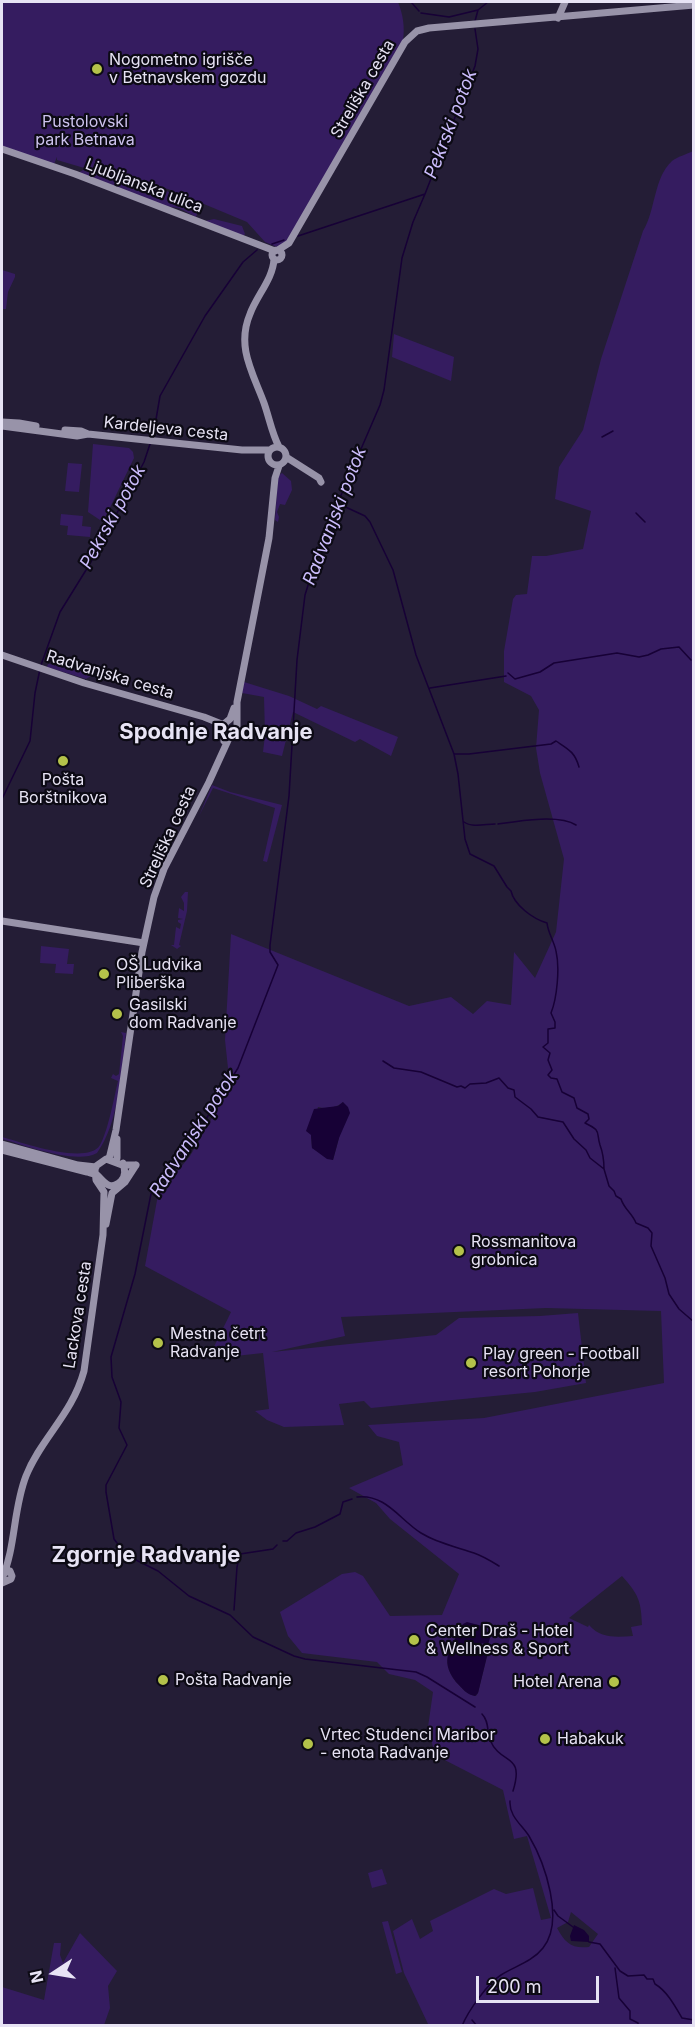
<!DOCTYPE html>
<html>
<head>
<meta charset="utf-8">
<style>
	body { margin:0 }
	#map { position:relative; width:695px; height:2027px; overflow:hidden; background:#241d36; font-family:Inter,sans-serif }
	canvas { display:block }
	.frame { position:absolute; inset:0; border:3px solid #e7e3f4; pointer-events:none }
	.north { position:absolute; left:24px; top:1943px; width:60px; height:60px; -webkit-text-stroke:4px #0c0a14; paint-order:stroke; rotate:258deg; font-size:16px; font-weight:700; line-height:24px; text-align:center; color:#e7e3f4 }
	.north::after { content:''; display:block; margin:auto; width:21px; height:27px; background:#e7e3f4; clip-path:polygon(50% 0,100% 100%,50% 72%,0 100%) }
	.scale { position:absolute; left:476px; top:1976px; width:123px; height:27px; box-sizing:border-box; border:3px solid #e7e3f4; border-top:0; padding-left:8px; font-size:18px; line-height:21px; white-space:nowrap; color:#e7e3f4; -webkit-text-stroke:4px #0c0a14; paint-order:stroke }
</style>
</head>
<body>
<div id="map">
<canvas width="695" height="2027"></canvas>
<div class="frame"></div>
<div class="north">N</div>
<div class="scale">200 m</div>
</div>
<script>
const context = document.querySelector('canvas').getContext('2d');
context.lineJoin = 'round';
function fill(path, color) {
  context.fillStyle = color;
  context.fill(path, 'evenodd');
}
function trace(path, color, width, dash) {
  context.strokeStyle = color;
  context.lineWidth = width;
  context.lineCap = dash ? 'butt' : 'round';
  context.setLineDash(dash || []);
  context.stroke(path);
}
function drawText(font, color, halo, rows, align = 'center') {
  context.font = font + ' Inter,sans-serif';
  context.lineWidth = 4.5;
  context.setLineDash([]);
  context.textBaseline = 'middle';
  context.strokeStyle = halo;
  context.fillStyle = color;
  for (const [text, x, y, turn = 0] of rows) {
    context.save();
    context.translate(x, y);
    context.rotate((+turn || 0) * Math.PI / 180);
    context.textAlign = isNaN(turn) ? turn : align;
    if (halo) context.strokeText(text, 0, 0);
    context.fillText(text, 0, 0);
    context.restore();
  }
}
const green = new Path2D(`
	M2,2H398C403,15 405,26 403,41L289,240L277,247L265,242L247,222L168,189L98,172L57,160V157L54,164L2,147Z
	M693,151V2025L434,2026L428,2024L404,1973L393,1931L412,1919L420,1939L433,1931L430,1921L494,1889L506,1894L533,1888L541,1920L551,1918L527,1836L514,1839L503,1790L435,1755L428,1727L433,1692L415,1680L389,1674L377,1662L302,1653L288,1636L280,1612L342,1574L355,1572L363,1576L390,1616L442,1615L459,1574L390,1519L376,1503L349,1488L403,1465L399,1442L377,1436L368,1425L484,1418L664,1383L661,1311L546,1308L341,1317L345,1336L272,1352L436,1335L459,1318L540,1316L578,1313L586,1383L535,1392L371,1408L364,1401L339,1404L344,1425L284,1427L267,1420L255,1411L269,1409L263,1353L208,1359L231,1312L145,1266L158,1195L190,1156L230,1087L225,1040L231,934L409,1006L451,997L473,1014L487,1001L511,1005L514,952L535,978L556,932L564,859L540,773L536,748L539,710L531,696L504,682V651L513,599L516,595L527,594L532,556H546L583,549L591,511L555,499L559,467L583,430L601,359L643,231C656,210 653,179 672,161C677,157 687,154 693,151ZM343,1102L339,1138L333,1160L312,1148L311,1135L318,1107C327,1109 336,1108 343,1102ZM622,1576C639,1595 641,1601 642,1625L631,1627L633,1636C617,1637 601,1639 589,1625L588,1627L569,1618ZM463,1624L487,1629L488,1645L481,1643V1645L489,1648L478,1693L476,1696C467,1695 462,1688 456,1682C438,1659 452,1647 463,1624ZM571,1912L598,1934L589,1947C572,1949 565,1943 557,1928L568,1922Z
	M83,170L157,187L200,205L196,217L179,208L163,206L78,173Z
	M214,219L242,226L245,234L243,236L205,221Z
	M2,270L15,274V277L8,292L6,309H2V317Z
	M394,334L454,357L451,381L392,357Z
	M93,444L129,448L133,452L134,458L103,522L88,512Z
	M68,463L82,464L79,492L65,491Z
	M282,473L291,481L292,490L285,505L280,504L277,512L279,517L278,522L275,520L278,476Z
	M61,514L83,516L82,526L91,527L90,537L67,535L68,526L60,525Z
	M48,664L64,665L68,668L86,669L91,676L86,679L47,667Z
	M244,682L289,696L317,709L321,706L398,737L391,756L360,739L355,742L293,712L282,756L263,752L265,735L264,697L242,693Z
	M212,785L230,792L282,805L267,862L263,861L275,808L213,788L199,816Z
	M185,892H188L187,911L179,945L181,946L177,949L171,945H174L176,927L180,929L181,924L178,922V920L183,919L178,918L179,908L184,911V903L181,897Z
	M41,946L69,949L67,964H74L73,974L55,973L56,964L40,963Z
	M121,1032L126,1033C122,1069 119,1123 97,1153C76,1165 24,1145 2,1139V1137C21,1142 87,1166 100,1145C108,1131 114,1098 118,1081L111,1078L113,1074L116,1076L119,1074L123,1036Z
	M382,1869L387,1884L372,1888L368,1873Z
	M388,1921L402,1972L396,1974L382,1922Z
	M80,1933L117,1971L108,1986L110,2008L104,2025H2V1987L44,2000L54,1943H61L60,1955L63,1963Z`);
const water = new Path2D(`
	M343,1102L348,1107L350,1113L339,1138L333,1160L327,1159L312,1148L311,1135L306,1131L314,1109L338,1106Z
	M467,1622L486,1627V1636L490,1638L488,1645L482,1643L481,1645L489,1648L478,1693L475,1696C467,1695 462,1688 456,1682C438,1659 452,1647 463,1624Z
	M574,1925L584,1930L589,1936V1942L571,1941L570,1936Z`);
const stream = new Path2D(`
	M411,2L419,11
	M421,13L449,17L478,10
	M475,21L478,10L488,2
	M425,194L413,222L402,258L384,390L380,405L323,537L305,595L297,660L289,796L270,945V952L278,965L238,1068L191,1143L151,1194L135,1274L111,1357L112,1377L121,1402L119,1428L127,1445L106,1485V1492L114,1539L126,1555L158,1571L189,1596L230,1615L253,1637L294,1656L305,1659L416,1672L427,1677L475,1707
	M298,236L425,194L475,66L478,49L475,29
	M272,244L284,240
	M153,437L160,396L205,316L243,262L257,250
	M602,437L613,431
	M339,504L365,516L370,522L393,570L416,655L454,754L458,774L465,839L470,854L494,866L507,887L511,891C514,905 533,919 547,923C548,933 554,941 556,951C560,968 557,998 551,1013L555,1022V1028L548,1029V1043L543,1047L550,1053L548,1060L552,1070L548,1075L551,1078L557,1079L562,1092L574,1098L577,1108L588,1114L589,1119L585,1123C602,1131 596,1132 600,1145C603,1153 604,1161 604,1169
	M636,513L645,522
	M41,665L60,612L91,562L144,462L150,444
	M508,673L515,679L540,672L554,663L617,653L639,657L648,655L661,649L679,647L691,660
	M430,688L506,676
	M454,754H469L551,744L556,741C568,749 575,752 579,767
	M2,799L30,741L35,693L40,669
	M464,822C472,828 486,824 495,824
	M498,824C518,821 559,814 576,825
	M383,1061L394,1068L421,1072L457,1087L461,1086L465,1088L470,1084L486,1083L499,1078L508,1088L514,1090L515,1097L531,1109L538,1117L563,1122L574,1139L586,1150L590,1158L604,1169L609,1186L614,1191L616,1196L621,1199C624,1209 632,1213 636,1223L648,1228L652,1233L651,1246L665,1278L669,1294L679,1309L694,1322
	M357,1497C386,1494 399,1519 421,1533C437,1543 456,1547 474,1553C483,1556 491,1561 499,1566
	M283,1541H287L296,1533L315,1527L340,1514L343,1502L352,1499
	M234,1610L237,1567L240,1554L273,1549L277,1545
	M482,1714C489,1721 487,1731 490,1740C501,1766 525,1752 513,1791
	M554,1910L558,1916L573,1927
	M589,1942L600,1944L620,1971L628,1976L644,1975L647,1979H653L655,1984C667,1991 675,2006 682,2018L694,2020
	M615,1968L619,1998L630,2011V2019L638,2023V2026
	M472,2020L477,2026
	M462,2026C468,2011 488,1983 501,1975C515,1966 532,1962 543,1948C565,1921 545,1863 529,1836C521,1824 509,1816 510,1801`);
const secondary = new Path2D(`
	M558,18L565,2
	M2,149L75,174L275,251
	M278,250L289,243L405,42L417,31L429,28L694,5
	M272 255a5 5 0 1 1 10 0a5 5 0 1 1-10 0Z
	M274,259C273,279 257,295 250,314C236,347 253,373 264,403C269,417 272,434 279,447
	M2,422L19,423L36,426
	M2,426L77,436L88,434L242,450H269
	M65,430L81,431L88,434
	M268 456a9 9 0 1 1 18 0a9 9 0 1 1-18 0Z
	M286,457L319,478L321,482
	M2,655L84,683L204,717L224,725
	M224,741L226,730L224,724L230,719L234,708
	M2,921L144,943
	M2,1144L78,1165L96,1167
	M2,1150L87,1172C88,1172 96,1175 97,1175C104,1181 109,1192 121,1181C126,1176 125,1170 123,1163
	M117,1158V1139
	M109,1159L116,1130L142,952L154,897L164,869L209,782L230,736L237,727V702L269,538L275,478L279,466
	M106,1224L112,1193L125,1182L136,1165
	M2,1579C16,1546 13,1509 26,1476C41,1438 72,1415 84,1371L103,1235L104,1192L96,1180L95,1170L96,1166L106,1159L122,1165H136
	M2,1583L11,1579L12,1576L10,1571L4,1573`);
const markers = [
	[97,69,6,"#b4c24a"],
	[63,761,6,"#b4c24a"],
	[104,974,6,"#b4c24a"],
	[117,1014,6,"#b4c24a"],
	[459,1251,6,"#b4c24a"],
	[158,1343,6,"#b4c24a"],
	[471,1363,6,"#b4c24a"],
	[414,1640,6,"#b4c24a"],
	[163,1680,6,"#b4c24a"],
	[614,1682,6,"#b4c24a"],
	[545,1739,6,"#b4c24a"],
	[308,1744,6,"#b4c24a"]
];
const poiNames = [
	["Nogometno igrišče",109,60],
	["v Betnavskem gozdu",109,78],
	["Pošta",63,780,"center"],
	["Borštnikova",63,798,"center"],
	["OŠ Ludvika",116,965],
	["Pliberška",116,983],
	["Gasilski",129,1005],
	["dom Radvanje",129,1023],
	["Rossmanitova",471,1242],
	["grobnica",471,1260],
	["Mestna četrt",170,1334],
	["Radvanje",170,1352],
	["Play green - Football",483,1354],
	["resort Pohorje",483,1372],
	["Center Draš - Hotel",426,1631],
	["& Wellness & Sport",426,1649],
	["Pošta Radvanje",175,1680],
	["Hotel Arena",602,1682,"right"],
	["Vrtec Studenci Maribor",320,1735],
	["- enota Radvanje",320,1753],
	["Habakuk",557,1739]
];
const streetNames = [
	["Streliška cesta",363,89,-60],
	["Ljubljanska ulica",144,186,21],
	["Kardeljeva cesta",166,429,6],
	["Radvanjska cesta",110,675,17],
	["Streliška cesta",168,837,-65],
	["Lackova cesta",78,1315,-81]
];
const parkNames = [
	["Pustolovski",85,122],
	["park Betnava",85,140]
];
const waterNames = [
	["Pekrski potok",451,124,-69],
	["Radvanjski potok",335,516,-69],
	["Pekrski potok",113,517,-61],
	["Radvanjski potok",194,1134,-57]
];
const districtNames = [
	["Spodnje Radvanje",216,732],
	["Zgornje Radvanje",146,1555]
];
fill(green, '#351c60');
fill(water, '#170136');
trace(stream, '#170136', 1.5);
trace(secondary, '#9893a9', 7);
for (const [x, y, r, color] of markers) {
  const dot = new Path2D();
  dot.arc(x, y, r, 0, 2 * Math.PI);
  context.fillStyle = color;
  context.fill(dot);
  trace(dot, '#0c0a14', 2);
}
drawText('16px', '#e7e3f4', '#0c0a14', poiNames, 'left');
drawText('16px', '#e7e3f4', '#0c0a14', streetNames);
drawText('16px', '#cdc3ee', '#0c0a14', parkNames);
drawText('italic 18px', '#cbbcfc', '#0c0a14', waterNames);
drawText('bold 22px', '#e7e3f4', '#0c0a14', districtNames);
</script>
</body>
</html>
